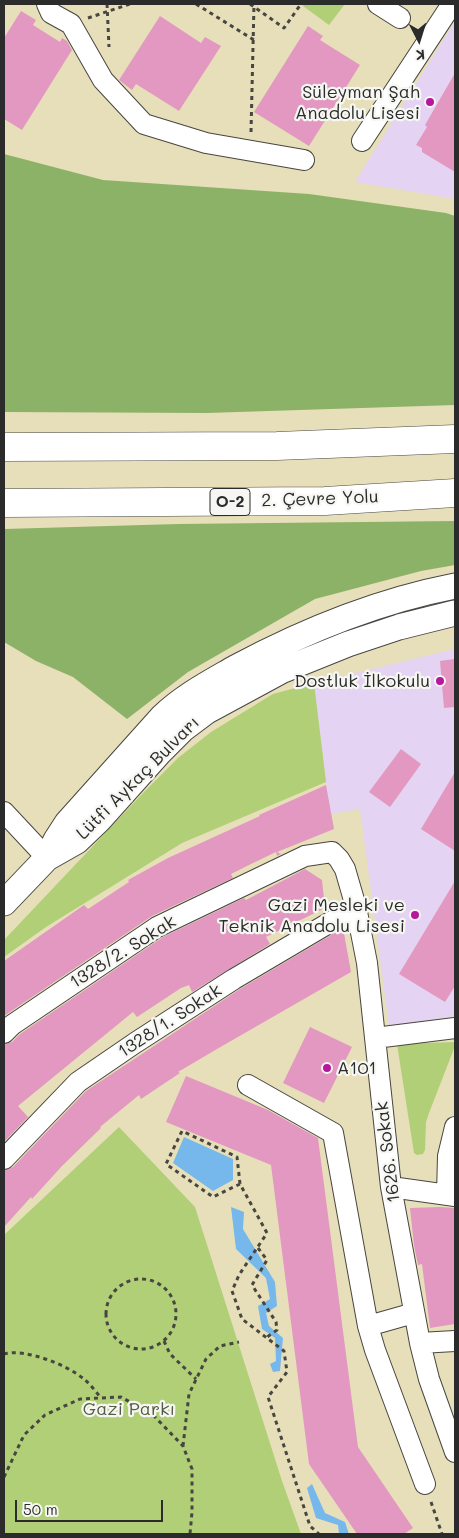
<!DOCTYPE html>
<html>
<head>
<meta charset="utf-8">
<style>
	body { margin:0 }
	#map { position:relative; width:459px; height:1538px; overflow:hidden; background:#e7dfb9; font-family:Mali,sans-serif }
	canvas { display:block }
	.frame { position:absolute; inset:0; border:5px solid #2b2b2b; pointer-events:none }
	.north { position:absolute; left:394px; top:15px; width:50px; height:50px; -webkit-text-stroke:4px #f6f6f2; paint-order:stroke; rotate:175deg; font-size:14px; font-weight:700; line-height:20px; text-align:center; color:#2b2b2b }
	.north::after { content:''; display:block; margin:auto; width:18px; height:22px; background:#2b2b2b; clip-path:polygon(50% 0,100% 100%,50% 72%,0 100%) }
	.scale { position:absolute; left:15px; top:1500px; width:148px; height:22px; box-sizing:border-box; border:2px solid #2b2b2b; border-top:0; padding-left:6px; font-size:15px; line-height:18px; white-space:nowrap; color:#2b2b2b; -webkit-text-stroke:4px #f6f6f2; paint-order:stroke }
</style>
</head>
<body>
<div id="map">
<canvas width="459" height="1538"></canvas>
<div class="frame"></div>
<div class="north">K</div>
<div class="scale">50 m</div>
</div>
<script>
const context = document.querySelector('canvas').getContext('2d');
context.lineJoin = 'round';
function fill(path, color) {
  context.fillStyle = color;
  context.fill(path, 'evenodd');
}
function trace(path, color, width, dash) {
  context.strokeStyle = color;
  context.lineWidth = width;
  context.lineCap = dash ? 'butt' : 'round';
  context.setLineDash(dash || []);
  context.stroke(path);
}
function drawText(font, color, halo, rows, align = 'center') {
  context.font = font + ' Mali,sans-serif';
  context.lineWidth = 4.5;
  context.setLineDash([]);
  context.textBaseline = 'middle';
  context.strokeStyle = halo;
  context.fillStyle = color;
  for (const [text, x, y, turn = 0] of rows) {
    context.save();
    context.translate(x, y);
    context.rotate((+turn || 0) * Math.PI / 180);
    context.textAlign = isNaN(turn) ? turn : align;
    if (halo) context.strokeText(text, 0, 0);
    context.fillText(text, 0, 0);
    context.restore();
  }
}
const built = new Path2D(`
	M455,21V199L355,182Z
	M455,649V1016L389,1026L360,809L330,814L314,683Z`);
const green = new Path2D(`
	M304,4H345L329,25L303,6Z
	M314,683L326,782L182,843L46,927L4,957V940L145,791L178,758L211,732L273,694Z
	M455,1042V1046L429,1113L426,1122L425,1150L423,1154L417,1155L414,1153L397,1044Z
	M119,1127L195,1207L282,1481L301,1534H4V1235Z`);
const forest = new Path2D(`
	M4,154L103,180L309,194L446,213L455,216V405L207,413L4,412Z
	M455,521V565L421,571L315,599L188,672L127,719L73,677L36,661L4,642V529L178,524Z`);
const water = new Path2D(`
	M184,1137L233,1159V1180L213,1191L173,1163Z
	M231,1207L244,1212L243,1229L275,1282L277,1306L266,1313L269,1326L283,1338L280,1371L273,1372L270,1364L276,1361L275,1338L262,1329L258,1306L270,1299L266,1278L236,1249Z
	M312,1484L325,1513L345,1522L349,1534H339L338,1525L316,1518L307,1488Z`);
const building = new Path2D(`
	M21,11L36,20L33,25L60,42L62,38L67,41L72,50L22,130L4,119V38Z
	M160,16L201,43L205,37L221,46L179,111L136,84L132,90L119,80Z
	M308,26L323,36L320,40L360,65L309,146L254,112Z
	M455,73V172L422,152V148L416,145L427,127L425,125Z
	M455,659V707L444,708L440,661Z
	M401,749L421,764L390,807L369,792Z
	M455,772V851L421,829Z
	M326,785L334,829L277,852L281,854L277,856L276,852L251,864L231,874L233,878L152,916L4,1016V961L84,905L88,909L129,882L128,880L168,858L260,816L259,815Z
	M305,869L322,880L325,908L266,937L270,944L192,992L189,985L181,988L137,1017L133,1012L18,1106L28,1117L4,1142V1045L12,1042L20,1034L163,937L244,898L246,900Z
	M455,881V986L445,1002L399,974Z
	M343,928L351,972L217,1049L178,1072L180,1073L141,1099L139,1095L100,1127L101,1128L62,1166L32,1199L31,1197L4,1227V1171L13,1167L86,1091L240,989Z
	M310,1027L352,1047L324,1103L283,1083Z
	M186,1076L268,1110L318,1138L358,1447L413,1528L404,1534H357L309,1464L271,1165L166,1122Z
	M440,1207L455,1208V1324L430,1328L422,1264L418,1265L414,1245L410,1208Z`);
const path = new Path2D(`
	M107,4L109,47
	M196,4L254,40
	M250,4L284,28L301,4
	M88,18L130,4
	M251,132L254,4
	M240,1184L213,1197L166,1164L182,1131L237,1157L240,1184L267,1233L239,1275L232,1291L242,1319L284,1351L287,1372L268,1397L310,1526L319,1534
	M258,1248L267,1260L252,1285L276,1322L277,1330L267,1337
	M106 1314a35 35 0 1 1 70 0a35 35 0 1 1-70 0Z
	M164,1341L170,1354L196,1379
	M4,1354C25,1348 68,1365 85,1380C91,1385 96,1392 101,1398
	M183,1446L189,1394L206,1359L220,1346L239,1342
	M4,1477L24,1435L45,1415L80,1399L121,1397L153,1415L183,1446L192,1469V1512L190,1534
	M431,1502L442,1534`);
const minor = new Path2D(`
	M47,4L51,13L71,24L103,80L144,124L206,143L304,160
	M378,4L400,18
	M362,141L452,4
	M4,812L47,858
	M4,1033L12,1025L157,927L305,856L332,852L339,859L345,869L356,907L367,963L391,1187L420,1343L429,1379L455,1452
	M375,1038L455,1028
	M248,1085L333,1133L368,1326L375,1350L425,1484
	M4,1159L78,1082L135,1043L234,979L356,907
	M391,1187L455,1196
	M447,1195L448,1156L455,1127
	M368,1326L414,1313
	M420,1343L455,1341`);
const major = new Path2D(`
	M47,858L56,840L67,823L162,717C184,696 209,683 235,668C304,631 378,601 455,586
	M4,903L47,858L77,841L99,820L159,753L183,729L207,711L281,671L348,644L399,627L455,613`);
const highway = new Path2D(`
	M4,447L277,446L455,439
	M4,503L325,501L455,493`);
const markers = [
	[430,102,5,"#b5179e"],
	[440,681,5,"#b5179e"],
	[415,915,5,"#b5179e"],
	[327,1068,5,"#b5179e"]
];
const shields = [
	[230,502,40]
];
const shieldNames = [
	["O-2",230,502]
];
const poiNames = [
	["Süleyman Şah",420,92],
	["Anadolu Lisesi",420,113],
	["Dostluk İlkokulu",430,681],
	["Gazi Mesleki ve",405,905],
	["Teknik Anadolu Lisesi",405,926],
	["A101",337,1068,"left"]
];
const streetNames = [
	["2. Çevre Yolu",320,499,-2],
	["Lütfi Aykaç Bulvarı",138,778,-45],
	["1328/2. Sokak",123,952,-32],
	["1328/1. Sokak",170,1021,-33],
	["1626. Sokak",388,1152,-97]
];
const parkNames = [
	["Gazi Parkı",129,1409]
];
fill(built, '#e4d3f2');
fill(green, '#b0cf76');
fill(forest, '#8cb267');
fill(water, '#76b8eb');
fill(building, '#e298c0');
trace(minor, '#474640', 22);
trace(major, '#474640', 27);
trace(highway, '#474640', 29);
trace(path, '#474640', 3, [4, 4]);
trace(minor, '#fff', 20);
trace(major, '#fff', 25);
trace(highway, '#fff', 28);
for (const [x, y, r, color] of markers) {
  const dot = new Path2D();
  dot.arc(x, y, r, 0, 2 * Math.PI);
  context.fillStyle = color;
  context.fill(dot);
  trace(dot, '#f6f6f2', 2);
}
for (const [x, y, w] of shields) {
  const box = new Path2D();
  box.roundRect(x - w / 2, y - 13.5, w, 27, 4);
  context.fillStyle = '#f6f6f2';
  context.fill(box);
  trace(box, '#2b2b2b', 1);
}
drawText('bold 16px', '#2b2b2b', null, shieldNames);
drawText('18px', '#2b2b2b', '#f6f6f2', poiNames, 'right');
drawText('18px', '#2b2b2b', '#f6f6f2', streetNames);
drawText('18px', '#535c42', '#f6f6f2', parkNames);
</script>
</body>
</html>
